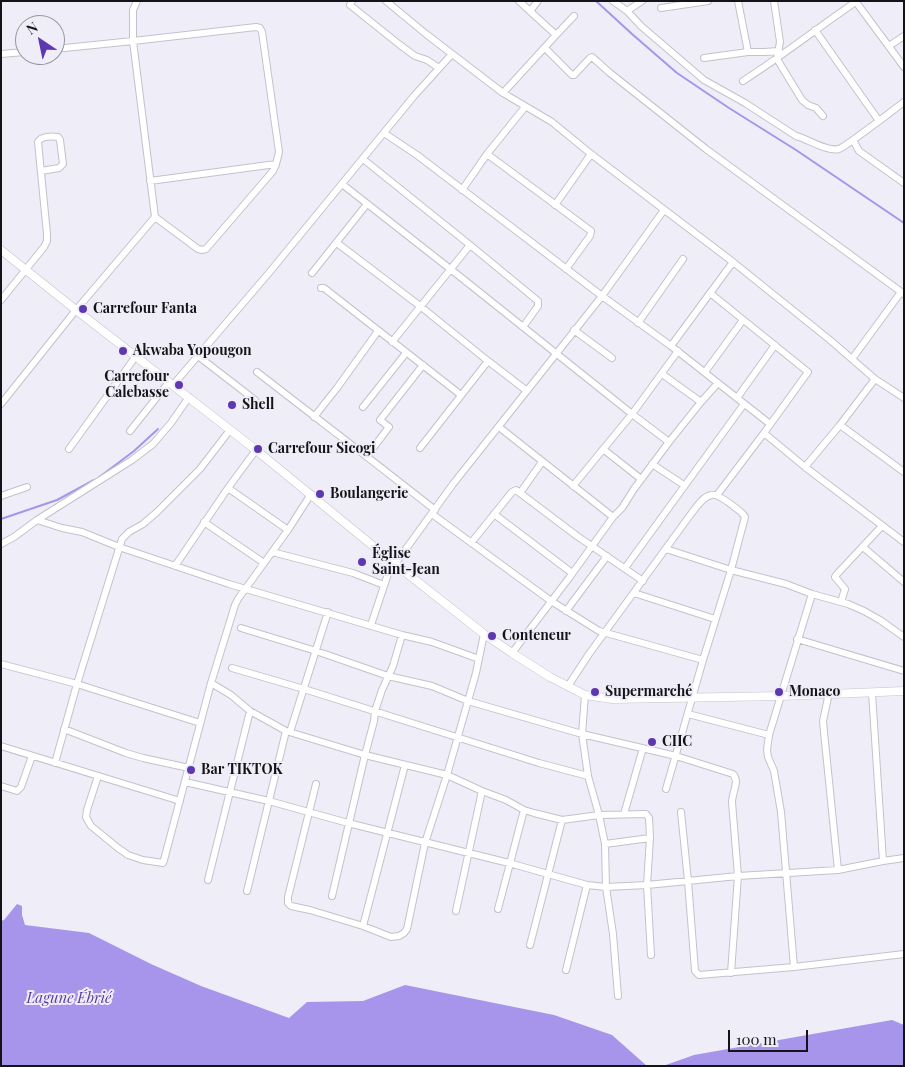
<!DOCTYPE html>
<html>
<head>
<meta charset="utf-8">
<style>
	body { margin:0 }
	#map { position:relative; width:905px; height:1067px; overflow:hidden; background:#efeef8; font-family:"Playfair Display",serif }
	canvas { display:block }
	.frame { position:absolute; inset:0; border:2px solid #141317; pointer-events:none }
	.north { position:absolute; left:15px; top:15px; width:50px; height:50px; box-sizing:border-box; background:#efeef8; border:1px solid #97969e; border-radius:50%; rotate:326deg; font-size:14px; font-weight:700; line-height:20px; text-align:center; color:#141317 }
	.north::after { content:''; display:block; margin:auto; width:18px; height:22px; background:#5e38b0; clip-path:polygon(50% 0,100% 100%,50% 72%,0 100%) }
	.scale { position:absolute; left:728px; top:1030px; width:80px; height:22px; box-sizing:border-box; border:2px solid #141317; border-top:0; padding-left:6px; font-size:15px; line-height:18px; white-space:nowrap; color:#141317; -webkit-text-stroke:4px #efeef8; paint-order:stroke }
</style>
</head>
<body>
<div id="map">
<canvas width="905" height="1067"></canvas>
<div class="frame"></div>
<div class="north">N</div>
<div class="scale">100 m</div>
</div>
<script>
const context = document.querySelector('canvas').getContext('2d');
context.lineJoin = 'round';
function fill(path, color) {
  context.fillStyle = color;
  context.fill(path, 'evenodd');
}
function trace(path, color, width, dash) {
  context.strokeStyle = color;
  context.lineWidth = width;
  context.lineCap = dash ? 'butt' : 'round';
  context.setLineDash(dash || []);
  context.stroke(path);
}
function drawText(font, color, halo, rows, align = 'center') {
  context.font = font + ' "Playfair Display",serif';
  context.lineWidth = 4;
  context.setLineDash([]);
  context.textBaseline = 'middle';
  context.strokeStyle = halo;
  context.fillStyle = color;
  for (const [text, x, y, turn = 0] of rows) {
    context.save();
    context.translate(x, y);
    context.rotate((+turn || 0) * Math.PI / 180);
    context.textAlign = isNaN(turn) ? turn : align;
    if (halo) context.strokeText(text, 0, 0);
    context.fillText(text, 0, 0);
    context.restore();
  }
}
const water = new Path2D(`
	M17,904L22,906V915L25,925L89,933L151,964L201,986L289,1018L307,1002L363,1001L405,985L554,1015L612,1035L647,1066H1V921L4,920Z
	M892,1020L904,1025V1066H663L694,1055Z`);
const stream = new Path2D(`
	M596,1L632,34L677,73L729,108L796,150L904,223
	M98,478L134,451L158,429
	M1,519L57,500L94,480`);
const minor = new Path2D(`
	M352,1L350,5L400,45L415,56L427,60L439,68
	M386,1L426,34L503,93L552,122L591,154L733,262L830,340L875,379L904,398
	M519,1L556,35
	M613,1L627,11L641,26L704,80L745,103L796,136C808,139 827,152 839,149C844,147 848,143 853,140
	M738,1L748,52
	M774,1L780,42L777,59L802,100L808,105L816,108L823,116
	M856,2L904,67
	M661,8L708,1
	M530,11L538,1
	M627,11L642,1
	M815,30L879,121L853,140L859,151L904,183
	M889,46L904,36
	M545,48L572,75H574L590,58L592,57L610,73L706,149L904,294
	M55,49L133,41L256,27L260,28L262,32L279,152L276,164L273,171L206,249L202,250L198,249L155,217
	M1,54L25,52
	M704,58L748,52H764L779,51
	M743,81C782,56 819,27 857,1
	M503,93L556,35L574,16
	M879,121L904,102
	M384,133L417,155L602,296L671,346L770,424
	M487,154L591,231L590,236L566,269
	M363,159L470,245L392,342
	M150,181L276,164
	M342,184L463,279L632,414L669,442
	M462,190L487,154L525,107
	M555,205L591,154
	M337,243L420,306L488,361L527,391
	M470,245L538,301V306L523,327
	M312,273L367,204
	M321,288H324L461,395
	M710,293L808,372L764,433L717,495
	M1,300L44,247L47,241V234L38,142C41,136 52,136 58,137L60,140L63,164L59,168L41,171
	M638,323L683,259
	M574,330L612,358
	M671,346L733,262
	M198,356L255,400
	M852,359L901,292
	M257,372C316,418 376,463 435,510
	M705,372L743,320
	M662,374L701,402
	M173,385L268,274L414,96L452,54
	M737,398L775,345
	M1,404L76,310L155,217L133,41V10L137,1
	M363,407L406,353
	M314,417L337,388L378,331
	M840,425L904,472
	M499,427L613,517
	M130,431L169,382
	M764,433L805,467L904,542
	M420,448L488,361
	M69,449L136,356
	M603,449L641,479
	M367,456L389,427L380,420L423,365
	M652,464L684,485
	M805,467L840,425L875,379
	M573,486L632,414L678,351
	M228,488L288,530
	M520,493L542,462
	M311,494L288,530L238,599L235,605L211,683L231,695L250,711L286,731L365,755L447,775L482,791L506,800L524,810L534,813L562,820L599,815L646,814L649,818L650,838L647,885L651,955
	M1,496L27,487
	M432,514L551,601L599,631L703,660
	M494,514L572,573
	M37,520L62,528L82,532L119,547L229,584L402,635L432,642L479,659
	M204,522L264,563
	M471,543L512,492L516,490L577,536L643,581
	M1,544L14,537L37,520L132,460L153,444L171,423L189,397
	M863,547L904,582
	M666,549L731,570L786,584L812,594L848,604L864,611L880,620L904,637
	M272,552L353,573L384,585
	M175,566L228,488L256,450
	M625,568L744,404
	M634,593L715,619
	M841,602L845,589L835,577L837,574L882,526
	M566,611L607,556
	M371,625L388,574L395,564L453,484L602,296L664,210
	M241,628L316,651L388,676L432,686L468,701L582,734L676,756L733,774C740,781 732,793 732,802L738,876L731,973
	M797,639L904,671
	M512,653L569,578L613,517L622,508L634,489L669,442L701,402L718,383
	M1,664L77,684L55,763
	M232,668L304,689L539,763L588,776
	M568,686L589,654L688,518C694,511 701,497 711,495C718,493 736,508 742,513L745,517L731,570L703,660L666,789
	M829,693L823,721L824,732L838,870
	M872,693L883,861
	M585,695L582,734L588,776L599,815L605,844L606,887L613,934L618,996
	M688,714L769,735
	M200,723L77,684L122,539L129,532L143,524L157,512L200,469L230,430
	M64,729L126,753L143,758L189,768
	M290,732L328,612
	M1,746L180,801
	M98,776L87,810L86,817L91,826L118,848L128,855L143,860L163,863L164,860L211,683
	M185,782L269,801L348,823L509,863L587,885L606,887L647,885L738,876L838,870L883,861L904,858
	M316,784L288,897V903L291,906L310,910L363,926L391,937L399,936L404,933L407,929L425,843L447,775L468,701L476,673L484,634
	M1,786L17,791L21,787L32,756
	M681,812L688,881L695,971L699,975L794,967L904,954
	M624,814L643,748
	M605,844L650,838
	M208,880L250,711
	M247,891L286,731
	M332,896L365,755L374,721L375,711L382,690L393,666L402,635
	M498,909L524,810
	M456,911L482,791
	M363,926L405,765
	M530,945L562,820
	M794,967L781,812L774,771L768,757L767,750L769,735L812,594
	M566,970L587,885`);
const tertiary = new Path2D(`
	M1,250L76,310L256,450L395,564L484,634L512,653L550,677L585,695L612,699L781,696L904,691`);
const markers = [
	[83,309,5,"#5e38b0"],
	[123,351,5,"#5e38b0"],
	[179,385,5,"#5e38b0"],
	[232,405,5,"#5e38b0"],
	[258,449,5,"#5e38b0"],
	[320,494,5,"#5e38b0"],
	[362,562,5,"#5e38b0"],
	[492,636,5,"#5e38b0"],
	[595,692,5,"#5e38b0"],
	[779,692,5,"#5e38b0"],
	[652,742,5,"#5e38b0"],
	[191,770,5,"#5e38b0"]
];
const poiNames = [
	["Carrefour Fanta",93,309],
	["Akwaba Yopougon",133,351],
	["Carrefour",169,377,"right"],
	["Calebasse",169,393,"right"],
	["Shell",242,405],
	["Carrefour Sicogi",268,449],
	["Boulangerie",330,494],
	["Église",372,554],
	["Saint-Jean",372,570],
	["Conteneur",502,636],
	["Supermarché",605,692],
	["Monaco",789,692],
	["CIIC",662,742],
	["Bar TIKTOK",201,770]
];
const waterNames = [
	["Lagune Ébrié",69,998]
];
fill(water, '#a695ea');
trace(stream, '#a695ea', 2);
trace(minor, '#c3c2cc', 8);
trace(tertiary, '#c3c2cc', 9);
trace(minor, '#fff', 6);
trace(tertiary, '#fff', 8);
for (const [x, y, r, color] of markers) {
  const dot = new Path2D();
  dot.arc(x, y, r, 0, 2 * Math.PI);
  context.fillStyle = color;
  context.fill(dot);
  trace(dot, '#efeef8', 2);
}
drawText('bold 14px', '#141317', '#efeef8', poiNames, 'left');
drawText('italic 15px', '#593d9f', '#efeef8', waterNames);
</script>
</body>
</html>
